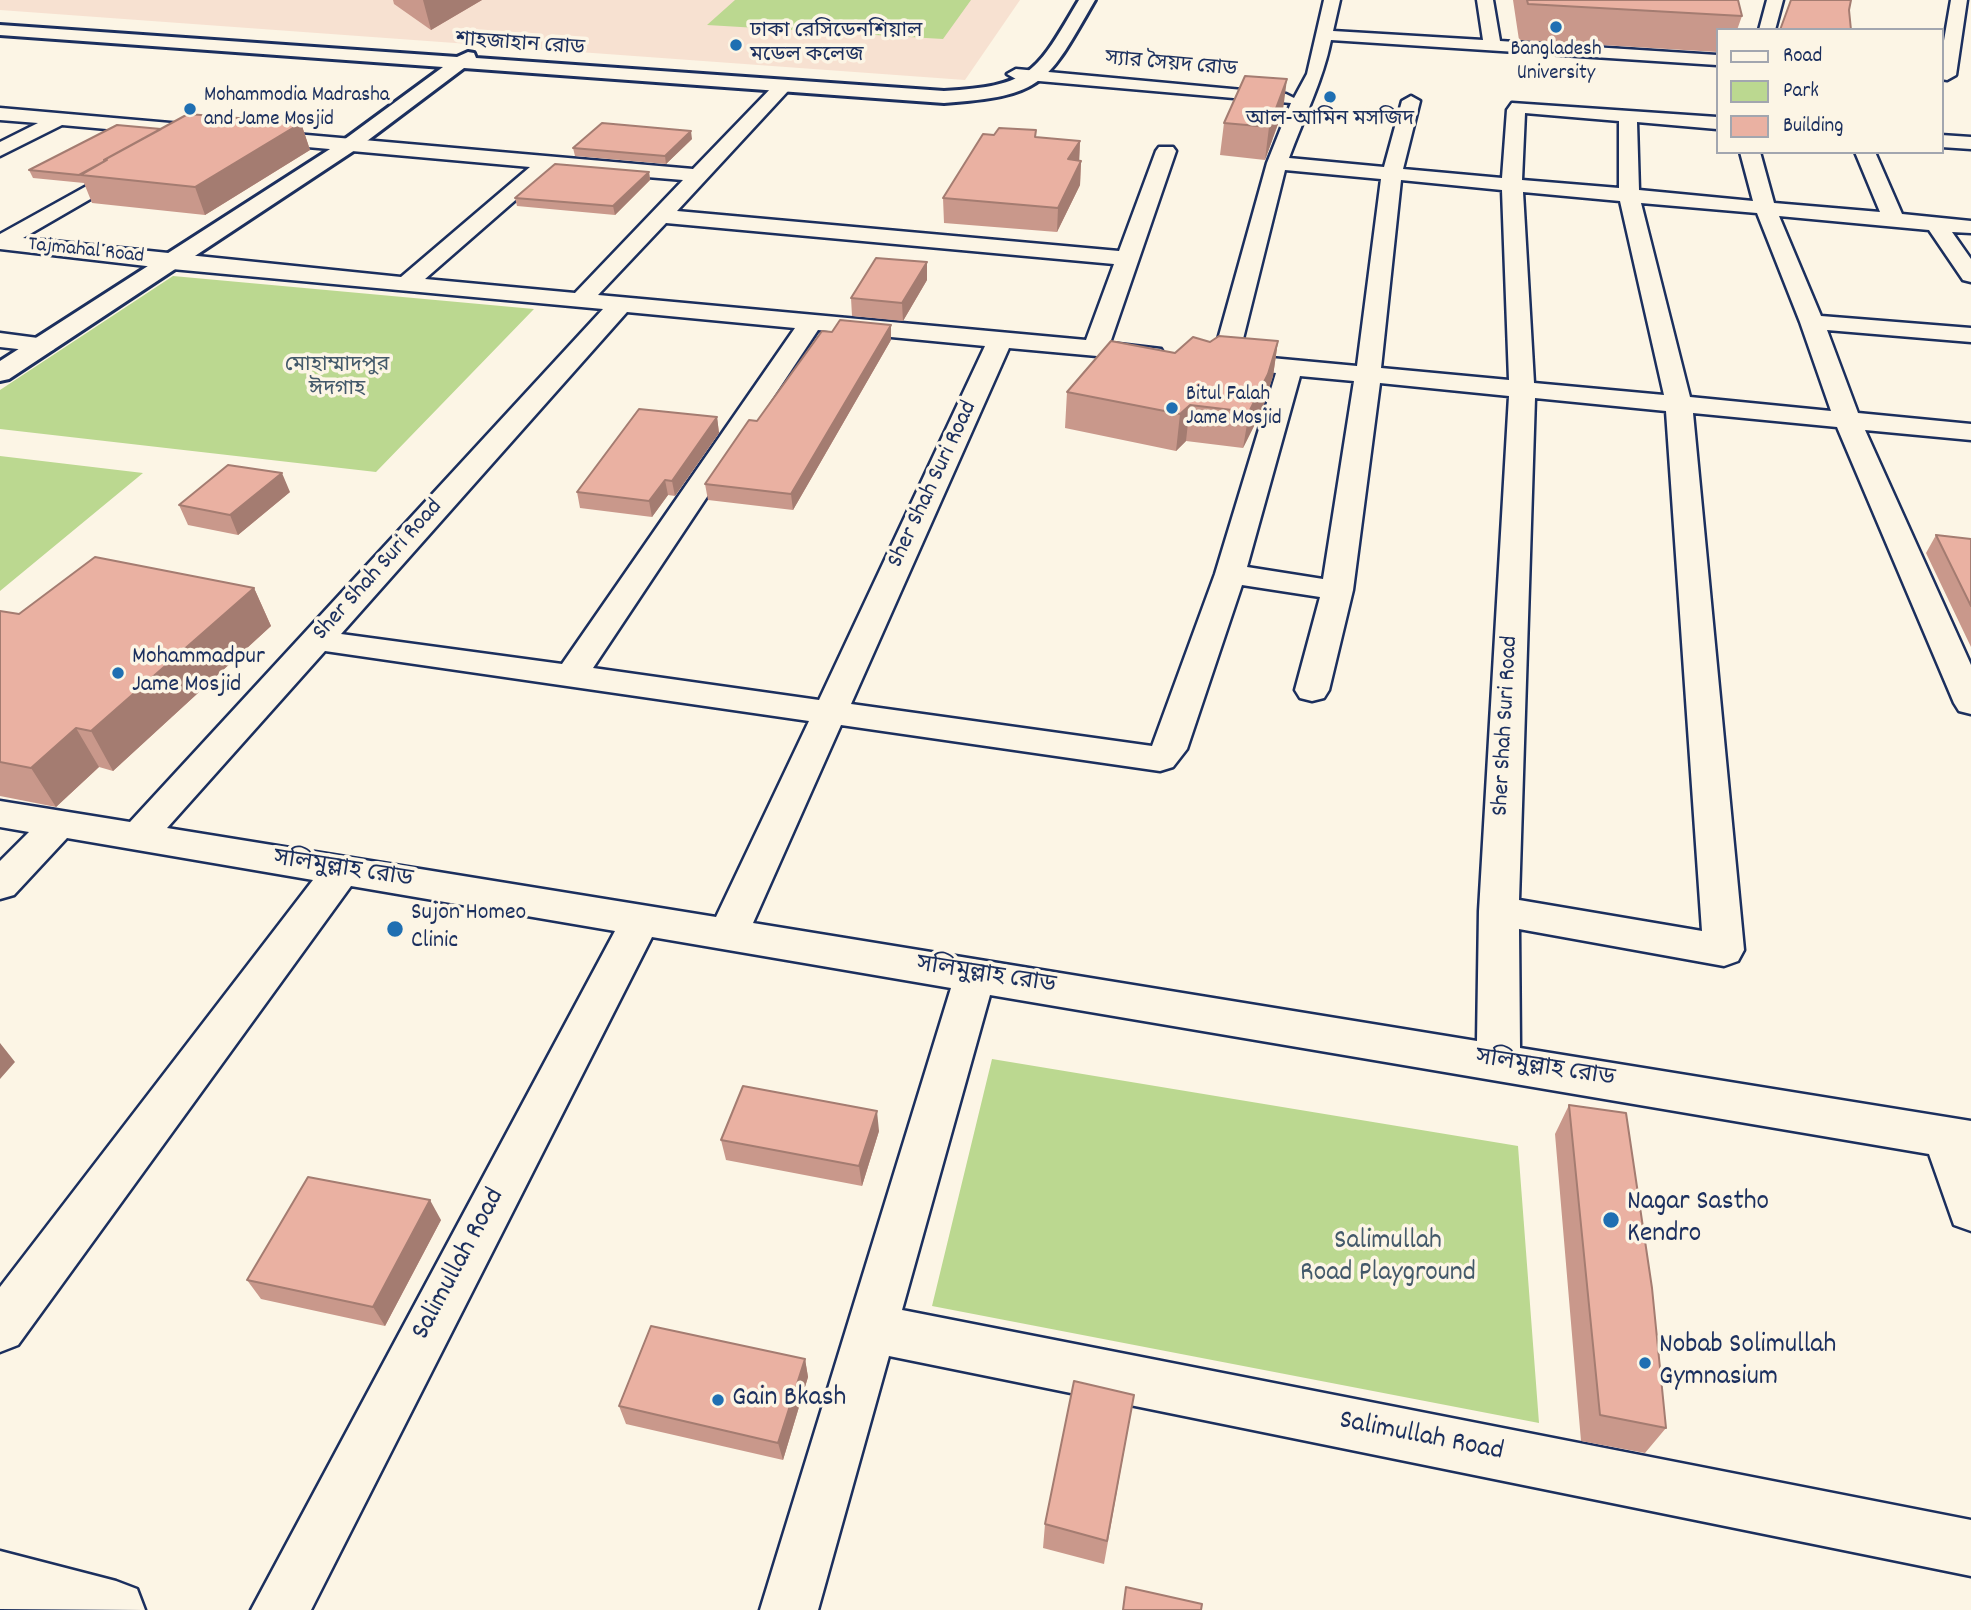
<!DOCTYPE html>
<html>
<head>
<meta charset="utf-8">
<style>
	body { margin:0 }
	#map { position:relative; width:1971px; height:1610px; overflow:hidden; background:#fcf5e5; font-family:Dekko,sans-serif }
	canvas { display:block }
	.legend { position:absolute; left:1716px; top:28px; width:228px; height:126px; box-sizing:border-box; background:#fcf5e5; border:2px solid #a2a6af; margin:0; padding:9px 12px; list-style:none; font-size:21px; color:#1b2f5e }
	.legend li { display:flex; align-items:center; gap:14px; height:35px }
	.legend b { width:35px; border:2px solid #a2a6af }
</style>
</head>
<body>
<div id="map">
<canvas width="1971" height="1610"></canvas>
<ul class="legend">
<li><b style="height:9px;background:#fcf5e5"></b>Road</li>
<li><b style="height:19px;background:#bbd890"></b>Park</li>
<li><b style="height:19px;background:#eab1a2"></b>Building</li>
</ul>
</div>
<script>
const context = document.querySelector('canvas').getContext('2d');
context.lineJoin = 'round';
function fill(path, color) {
  context.fillStyle = color;
  context.fill(path, 'evenodd');
}
function trace(path, color, width, dash) {
  context.strokeStyle = color;
  context.lineWidth = width;
  context.lineCap = dash ? 'butt' : 'round';
  context.setLineDash(dash || []);
  context.stroke(path);
}
function drawText(font, color, halo, rows, align = 'center') {
  context.font = font + ' Dekko,"Noto Sans Bengali",sans-serif';
  context.lineWidth = 7;
  context.setLineDash([]);
  context.textBaseline = 'middle';
  context.strokeStyle = halo;
  context.fillStyle = color;
  for (const [text, x, y, turn = 0] of rows) {
    context.save();
    context.translate(x, y);
    context.rotate((+turn || 0) * Math.PI / 180);
    context.textAlign = isNaN(turn) ? turn : align;
    if (halo) context.strokeText(text, 0, 0);
    context.fillText(text, 0, 0);
    context.restore();
  }
}
const built = new Path2D(`
	M0,0H1020L965,80L0,10Z`);
const green = new Path2D(`
	M735,0H971L943,39L707,25Z
	M173,276L534,309L376,472L0,429V390Z
	M0,456L143,473L0,591Z
	M992,1059L1518,1146L1539,1423L932,1306Z`);
const street = new Path2D(`
	M1324,0H1340L1333,31L1483,40L1477,0H1493L1500,41L1717,55V65L1331,40C1323,81 1303,119 1289,158L1384,167L1402,101L1411,96L1420,101L1403,169L1502,178L1507,110L1512,103L1717,117V129L1637,122L1639,190L1753,201L1740,152H1760L1774,203L1880,212L1855,152H1875L1902,214L1971,221V233L1952,232L1971,259V282L1963,280L1929,230L1779,216L1821,316L1971,328V342L1827,330L1858,413L1971,424V440L1865,430L1971,665V714L1959,711L1954,703L1837,427L1693,413L1744,950L1738,961L1724,966L1519,929L1520,1048L1971,1121V1231L1954,1225L1929,1154L990,995L902,1310L1971,1520V1576L889,1356L818,1610H760L951,988L652,937L311,1610H251L615,931L351,886L18,1345L0,1352V1287L313,880L67,838L14,895L0,899V861L29,832L0,827V801L130,822L603,309L172,269L0,249V234L130,162L137,164L140,168L137,172L23,238L401,277L530,167L62,125L0,156V142L38,123L0,120V108L693,169L776,83H788L791,87L788,91L677,211L1119,251L1156,151L1159,147H1173L1176,151L1110,343L1161,349L1164,354L1161,359L1152,361L1009,348L851,704L1152,746L1215,574L1276,373L1215,366L1212,361L1267,163L1291,103L1016,79L1007,74L1016,69L1286,94L1294,98L1307,74ZM1525,113L1619,121V188L1522,180ZM551,169L683,180L575,293L425,279ZM1285,170L1381,179L1357,366L1239,355ZM1401,180L1502,190L1509,380L1381,368ZM1523,192L1620,201L1664,395L1534,383ZM1641,203L1757,213L1800,322L1831,411L1690,397ZM666,223L1114,264L1086,340L598,295ZM627,312L795,328L562,664L341,634ZM818,330L985,346L819,700L593,668ZM1300,376L1354,381L1323,579L1247,567ZM1380,383L1509,396L1479,911L1477,1041L753,923L841,725L1160,771L1173,767L1187,749L1242,585L1320,597L1295,690L1300,698L1312,701L1324,698L1329,690L1353,590ZM1535,398L1666,411L1702,931L1519,900ZM325,651L809,721L716,917L167,828Z
	M1767,0H1783L1775,30H1759Z
	M1951,0H1967L1956,75L1947,80L1941,79V58Z
	M1941,135L1971,137V149L1941,147Z
	M0,333L53,340L56,345L53,350L44,352L0,347Z
	M0,1551L116,1581L137,1589L145,1610L0,1609Z`);
const secondary = new Path2D(`
	M1079,0H1095C1047,83 1045,96 944,103L464,68L355,150L9,379L0,381V361L341,142L443,67L0,35V25L457,57L468,52L474,53L476,58L944,91C1033,86 1036,72 1079,0Z`);
const wall = new Path2D(`
	M393,0H482L431,30L394,4Z
	M1513,0H1738L1742,16L1737,30H1717V52L1519,40Z
	M1283,110L1265,160L1220,155L1224,123Z
	M301,123L310,150L205,215L92,203L84,183L33,178L29,170L161,129Z
	M1036,137L1080,141L1079,160L1081,161L1080,185L1057,232L944,223L943,198Z
	M692,139L666,164L575,156L573,148Z
	M649,172L650,180L615,215L517,206L515,198Z
	M927,280L903,321L852,316L851,298Z
	M891,340L793,510L708,500L705,484L757,421Z
	M1278,341L1273,376L1262,410L1243,448L1186,441L1176,451L1065,428L1067,392L1175,353L1210,342Z
	M717,417L719,433L675,496L668,495L652,517L580,508L577,492Z
	M290,492L238,535L188,525L179,505Z
	M1936,535L1971,539V647L1926,553Z
	M254,588L271,626L113,771L99,767L56,807L0,796V611L19,614Z
	M1569,1105L1666,1428L1645,1453L1581,1441L1555,1134Z
	M879,1131L862,1186L726,1160L721,1140Z
	M441,1220L385,1326L261,1299L247,1280Z
	M805,1359L808,1377L783,1460L626,1424L619,1406Z
	M1134,1395L1104,1564L1043,1548L1045,1524Z`);
const shadedWall = new Path2D(`
	M423,0H482L431,30Z
	M1287,79L1283,110L1265,160L1269,127Z
	M301,123L310,150L205,215L195,187Z
	M691,131L692,139L666,164L665,156Z
	M1080,141L1079,165L1081,161L1080,185L1057,232L1058,208L1068,159Z
	M649,172L650,180L615,215L613,206Z
	M927,262V280L903,321L902,303Z
	M891,325V340L793,510L791,494Z
	M1278,341L1273,376L1262,410L1243,448L1249,412Z
	M1190,405L1186,441L1176,451L1180,414Z
	M717,417L719,433L675,496L672,481Z
	M282,473L290,492L238,535L230,515Z
	M665,480L668,495L652,517L649,501Z
	M254,588L271,626L113,771L91,731Z
	M76,728L99,767L56,807L31,768Z
	M0,1043L15,1062L0,1079Z
	M877,1111L879,1131L862,1186L859,1166Z
	M430,1200L441,1220L385,1326L373,1307Z
	M805,1359L808,1377L783,1460L778,1443Z`);
const building = new Path2D(`
	M1527,0H1738L1742,16L1528,4Z
	M1791,0H1851L1849,10L1851,30H1780Z
	M1245,76L1287,79L1269,127L1224,123Z
	M188,114L301,123L195,187L81,175L107,160H104Z
	M602,123L691,131L665,156L573,148Z
	M117,125L161,129L104,160L105,161L79,175L29,170Z
	M999,128L1036,130L1035,137L1080,141L1068,159L1081,161L1058,208L943,198L983,134L994,135Z
	M555,164L649,172L613,206L515,198Z
	M876,258L927,262L902,303L851,298Z
	M840,320L891,325L791,494L705,484L749,420L757,421L822,331L832,332Z
	M1219,336L1278,341L1268,374L1249,412L1190,405L1180,414L1067,392L1111,341L1175,353L1193,337L1210,342Z
	M639,409L717,417L672,481L665,480L649,501L577,492Z
	M228,465L282,473L230,515L179,505Z
	M1936,535L1971,539V606Z
	M95,557L254,588L91,731L76,728L31,768L0,762V611L19,614Z
	M743,1086L877,1111L859,1166L721,1140Z
	M1569,1105L1626,1113L1652,1288L1666,1428L1600,1415Z
	M308,1177L430,1200L373,1307L247,1280Z
	M651,1326L805,1359L778,1443L619,1406Z
	M1074,1381L1134,1395L1107,1541L1045,1524Z
	M1126,1587L1202,1604L1201,1610H1123Z`);
const markers = [
	[1556,27,7,"#1f6fb2"],
	[736,45,7,"#1f6fb2"],
	[1330,97,7,"#1f6fb2"],
	[190,109,7,"#1f6fb2"],
	[1172,408,7,"#1f6fb2"],
	[118,673,7,"#1f6fb2"],
	[395,929,9,"#1f6fb2"],
	[1611,1220,9,"#1f6fb2"],
	[1645,1363,7,"#1f6fb2"],
	[718,1400,7,"#1f6fb2"]
];
const farPoinames = [
	["ঢাকা রেসিডেনশিয়াল",750,33],
	["মডেল কলেজ",750,57],
	["Bangladesh",1556,51,"center"],
	["University",1556,75,"center"],
	["Mohammodia Madrasha",204,97],
	["and Jame Mosjid",204,121],
	["আল-আমিন মসজিদ",1330,121,"center"],
	["Bitul Falah",1186,396],
	["Jame Mosjid",1186,420]
];
const farStreetnames = [
	["শাহজাহান রোড",520,46,4],
	["স্যার সৈয়দ রোড",1171,66,5],
	["Tajmahal Road",86,252,6]
];
const farParknames = [
	["মোহাম্মাদপুর",337,367],
	["ঈদগাহ",337,391]
];
const streetNames = [
	["Sher Shah Suri Road",934,485,-65],
	["Sher Shah Suri Road",379,571,-48],
	["Sher Shah Suri Road",1507,726,-87],
	["সলিমুল্লাহ রোড",343,871,9],
	["সলিমুল্লাহ রোড",986,977,9],
	["সলিমুল্লাহ রোড",1545,1070,9]
];
const poiNames = [
	["Mohammadpur",132,659],
	["Jame Mosjid",132,687],
	["Sujon Homeo",411,915],
	["Clinic",411,943]
];
const nearPoinames = [
	["Nagar Sastho",1627,1204],
	["Kendro",1627,1236],
	["Nobab Solimullah",1659,1347],
	["Gymnasium",1659,1379],
	["Gain Bkash",732,1400]
];
const nearParknames = [
	["Salimullah",1388,1243],
	["Road Playground",1388,1275]
];
const nearStreetnames = [
	["Salimullah Road",460,1265,-62],
	["Salimullah Road",1421,1438,11]
];
fill(built, '#f7e1d1');
fill(green, '#bbd890');
trace(street, '#1b2f5e', 5);
trace(secondary, '#1b2f5e', 6);
fill(street, '#fcf5e5');
fill(secondary, '#fcf5e5');
fill(wall, '#c9988b');
fill(shadedWall, '#a47c71');
fill(building, '#eab1a2');
trace(building, '#a47c71', 2);
for (const [x, y, r, color] of markers) {
  const dot = new Path2D();
  dot.arc(x, y, r, 0, 2 * Math.PI);
  context.fillStyle = color;
  context.fill(dot);
  trace(dot, '#fcf5e5', 2.5);
}
drawText('21px', '#1b2f5e', '#fcf5e5', farPoinames, 'left');
drawText('21px', '#1b2f5e', '#fcf5e5', farStreetnames);
drawText('21px', '#43596a', '#fcf5e5', farParknames);
drawText('24px', '#1b2f5e', '#fcf5e5', streetNames);
drawText('24px', '#1b2f5e', '#fcf5e5', poiNames, 'left');
drawText('28px', '#1b2f5e', '#fcf5e5', nearPoinames, 'left');
drawText('28px', '#43596a', '#fcf5e5', nearParknames);
drawText('28px', '#1b2f5e', '#fcf5e5', nearStreetnames);
</script>
</body>
</html>
